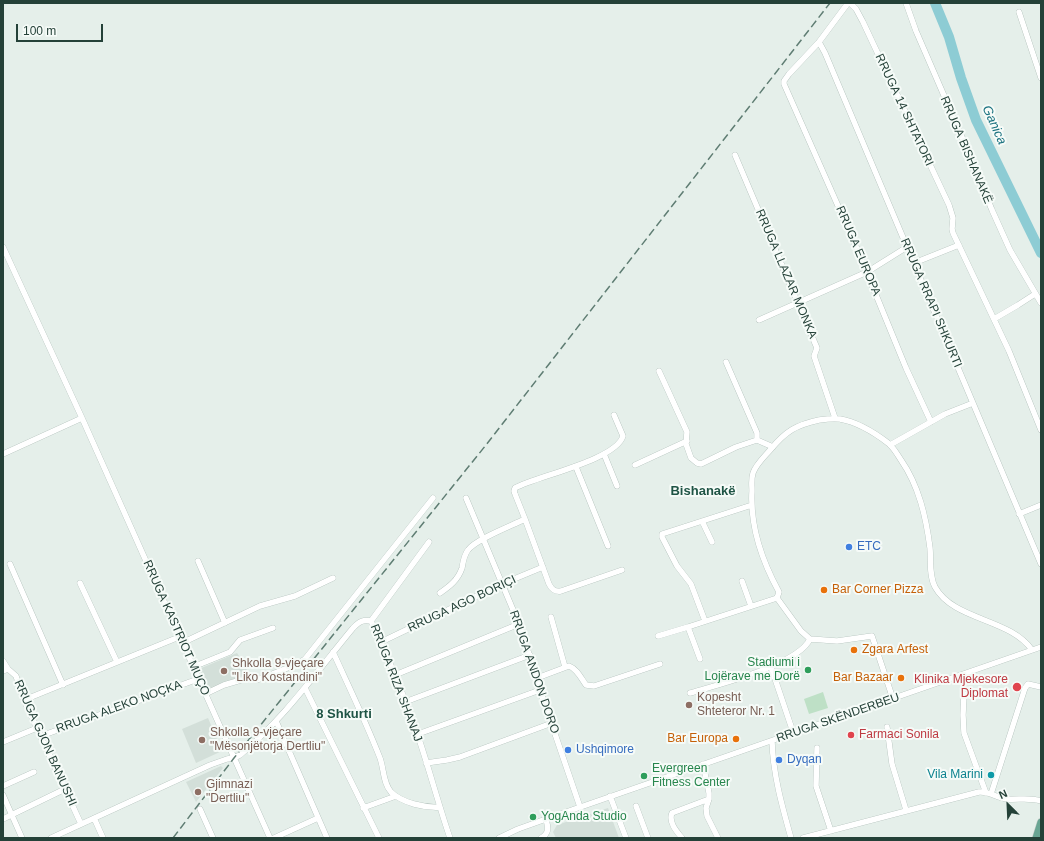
<!DOCTYPE html>
<html>
<head>
<meta charset="utf-8">
<style>
	body { margin:0 }
	#map { position:relative; width:1044px; height:841px; overflow:hidden; background:#e5efea; font-family:Arial,sans-serif }
	canvas { display:block }
	.frame { position:absolute; inset:0; border:4px solid #244138; pointer-events:none }
	.north { position:absolute; left:988px; top:785px; width:40px; height:40px; -webkit-text-stroke:3px #f6fbf8; paint-order:stroke; rotate:336deg; font-size:11px; font-weight:700; line-height:16px; text-align:center; color:#244138 }
	.north::after { content:''; display:block; margin:auto; width:14px; height:18px; background:#244138; clip-path:polygon(50% 0,100% 100%,50% 72%,0 100%) }
	.scale { position:absolute; left:16px; top:24px; width:87px; height:18px; box-sizing:border-box; border:2px solid #244138; border-top:0; padding-left:5px; font-size:12px; line-height:14px; white-space:nowrap; color:#244138; -webkit-text-stroke:3px #f6fbf8; paint-order:stroke }
</style>
</head>
<body>
<div id="map">
<canvas width="1044" height="841"></canvas>
<div class="frame"></div>
<div class="north">N</div>
<div class="scale">100 m</div>
</div>
<script>
const context = document.querySelector('canvas').getContext('2d');
context.lineJoin = 'round';
function fill(path, color) {
  context.fillStyle = color;
  context.fill(path, 'evenodd');
}
function trace(path, color, width, dash) {
  context.strokeStyle = color;
  context.lineWidth = width;
  context.lineCap = dash ? 'butt' : 'round';
  context.setLineDash(dash || []);
  context.stroke(path);
}
function drawText(font, color, halo, rows, align = 'center') {
  context.font = font + ' Arial,sans-serif';
  context.lineWidth = 4;
  context.setLineDash([]);
  context.textBaseline = 'middle';
  context.strokeStyle = halo;
  context.fillStyle = color;
  for (const [text, x, y, turn = 0] of rows) {
    context.save();
    context.translate(x, y);
    context.rotate((+turn || 0) * Math.PI / 180);
    context.textAlign = isNaN(turn) ? turn : align;
    if (halo) context.strokeText(text, 0, 0);
    context.fillText(text, 0, 0);
    context.restore();
  }
}
const built = new Path2D(`
	M237,653L239,656H243L248,674L208,690L199,669Z
	M208,718L222,751L196,763L182,729Z
	M221,766L223,768L196,802L186,782Z
	M608,808L619,838H556L553,832L557,825Z`);
const green = new Path2D(`
	M823,692L828,708L809,714L804,699Z`);
const river = new Path2D(`
	M935,3L949,37L961,78L976,120L1041,253`);
const minor = new Path2D(`
	M848,3L819,42L789,74L784,81V84L858,251L906,368L931,422
	M850,3L856,9L863,22L949,205L953,218L952,229L953,233L1009,351L1041,430
	M906,3L916,31L965,144L992,210L1010,250L1041,303
	M1019,12L1041,78
	M819,42L825,53L1041,564
	M735,155L817,348L814,356L835,418
	M3,247L82,418L270,838
	M914,263L959,245
	M994,319L1018,305L1035,294
	M759,320L867,272L907,247
	M659,371L687,432L686,444L691,458L697,463L701,464L736,447L757,440V433L726,362
	M757,440L773,447
	M890,445L945,414L973,403
	M3,454L82,418
	M604,454L617,486
	M635,465L687,441
	M576,467L608,546
	M466,498L519,624L537,678L540,690L580,807
	M1019,514L1041,505
	M525,519L515,494L514,491L515,488C537,476 616,460 623,436L614,415
	M702,521L712,542
	M429,542L371,621C388,657 404,695 417,733C429,768 438,803 450,838
	M198,561L225,623
	M10,564L63,685
	M742,581L751,606
	M80,583L117,662
	M440,593C450,586 458,580 462,568C463,562 464,555 468,550C476,539 511,526 525,519L549,584C552,590 555,592 561,591L622,570
	M551,617L565,667
	M705,621L691,584L677,566L662,537V534L752,505
	M658,636L688,627
	M381,642L502,584L543,567
	M182,643L260,606L295,596L333,578
	M333,652C349,687 366,722 380,758C384,769 383,783 391,792C402,803 425,808 440,807
	M700,659L688,627L777,598
	M3,661L8,669
	M193,667L230,652L240,640L273,628
	M771,667L793,732
	M3,671L8,669L16,676L24,700L81,824
	M395,675L519,624
	M537,678L569,666C577,669 581,678 586,685L594,686L660,664
	M305,688L379,838
	M690,693C717,685 798,665 810,639
	M205,694L224,685L241,680H257L295,665L305,659L433,498
	M964,694L963,715L964,733L986,793
	M893,699L872,636L837,641L810,639L801,631L777,598L779,592C762,561 750,526 752,491C752,485 751,479 753,473C756,464 765,456 771,449C786,431 796,425 819,420C826,419 833,418 840,419C857,422 875,433 888,443C894,448 897,454 901,460C919,486 926,517 930,548C931,560 929,576 935,587C954,621 1010,618 1032,650
	M24,700L179,637
	M405,702L530,655
	M276,721L327,838
	M887,727L892,764L906,810
	M418,734L540,690
	M41,736L198,679
	M772,741C773,774 782,806 791,838
	M3,742L37,728
	M817,748L816,786L831,831
	M426,763L447,760L460,757L552,723
	M703,764L709,793V799L706,808L707,816L718,838
	M3,786L34,772
	M991,794L1025,688L1028,684L1041,687
	M3,795L22,838
	M610,796L626,838
	M636,806L648,838
	M363,808L396,796
	M200,809L213,838
	M94,818L103,838
	M3,819L65,789
	M51,838L210,765L227,759L234,758L240,755C283,720 318,670 353,628C359,622 363,619 371,621
	M274,838L318,818
	M499,838L518,829L546,819L1041,647
	M541,838C550,833 548,827 546,819
	M682,838C677,832 668,822 672,813L709,799
	M803,838L979,792C989,791 997,798 1007,799C1018,800 1029,797 1041,801`);
const major = new Path2D(`
	M1036,838L1041,822`);
const rail = new Path2D(`
	M173,838L234,758L486,445L830,3`);
const markers = [
	[849,547,4,"#3f7fe0"],
	[824,590,4,"#e8710a"],
	[854,650,4,"#e8710a"],
	[808,670,4,"#2e9e5b"],
	[224,671,4,"#8d6e63"],
	[901,678,4,"#e8710a"],
	[1017,687,5,"#e0444e"],
	[689,705,4,"#8d6e63"],
	[851,735,4,"#e0444e"],
	[736,739,4,"#e8710a"],
	[202,740,4,"#8d6e63"],
	[568,750,4,"#3f7fe0"],
	[779,760,4,"#3f7fe0"],
	[991,775,4,"#0f9aa8"],
	[644,776,4,"#2e9e5b"],
	[198,792,4,"#8d6e63"],
	[533,817,4,"#2e9e5b"]
];
const streetNames = [
	["RRUGA 14 SHTATORI",904,110,65],
	["RRUGA BISHANAKË",966,150,67],
	["RRUGA EUROPA",858,251,67],
	["RRUGA LLAZAR MONKA",786,274,67],
	["RRUGA RRAPI SHKURTI",931,303,67],
	["RRUGA AGO BORIÇI",462,604,-25],
	["RRUGA KASTRIOT MUÇO",176,628,66],
	["RRUGA ANDON DORO",534,672,71],
	["RRUGA RIZA SHANAJ",396,683,69],
	["RRUGA ALEKO NOÇKA",119,707,-20],
	["RRUGA SKËNDERBEU",838,718,-19],
	["RRUGA GJON BANUSHI",45,743,66]
];
const shopNames = [
	["ETC",857,547],
	["Ushqimore",576,750],
	["Dyqan",787,760]
];
const foodNames = [
	["Bar Corner Pizza",832,590],
	["Zgara Arfest",862,650],
	["Bar Bazaar",893,678,"right"],
	["Bar Europa",728,739,"right"]
];
const leisureNames = [
	["Stadiumi i",800,663,"right"],
	["Lojërave me Dorë",800,677,"right"],
	["Evergreen",652,769],
	["Fitness Center",652,783],
	["YogAnda Studio",541,817]
];
const educationNames = [
	["Shkolla 9-vjeçare",232,664],
	["\"Liko Kostandini\"",232,678],
	["Kopesht",697,698],
	["Shteteror Nr. 1",697,712],
	["Shkolla 9-vjeçare",210,733],
	["\"Mësonjëtorja Dertliu\"",210,747],
	["Gjimnazi",206,785],
	["\"Dertliu\"",206,799]
];
const healthNames = [
	["Klinika Mjekesore",1008,680],
	["Diplomat",1008,694],
	["Farmaci Sonila",859,735,"left"]
];
const cultureNames = [
	["Vila Marini",983,775]
];
const waterNames = [
	["Ganica",994,125,66]
];
const neighbourhoodNames = [
	["Bishanakë",703,491],
	["8 Shkurti",344,714]
];
fill(built, '#d3dfd9');
fill(green, '#bee0c6');
trace(river, '#8dccd4', 10);
trace(minor, '#a7b7b1', 6);
trace(major, '#c2cac7', 8);
trace(minor, '#fff', 5.5);
trace(major, '#69a593', 7);
trace(rail, '#5f7d73', 1.5, [8, 4]);
for (const [x, y, r, color] of markers) {
  const dot = new Path2D();
  dot.arc(x, y, r, 0, 2 * Math.PI);
  context.fillStyle = color;
  context.fill(dot);
  trace(dot, '#f6fbf8', 1.5);
}
drawText('12px', '#244138', '#f6fbf8', streetNames);
drawText('12px', '#366cbe', '#f6fbf8', shopNames, 'left');
drawText('12px', '#c56008', '#f6fbf8', foodNames, 'left');
drawText('12px', '#27864d', '#f6fbf8', leisureNames, 'left');
drawText('12px', '#785e54', '#f6fbf8', educationNames, 'left');
drawText('12px', '#be3a42', '#f6fbf8', healthNames, 'right');
drawText('12px', '#0d838f', '#f6fbf8', cultureNames, 'right');
drawText('italic 13px', '#1c7380', '#f6fbf8', waterNames);
drawText('bold 13px', '#1f5445', '#f6fbf8', neighbourhoodNames);
</script>
</body>
</html>
